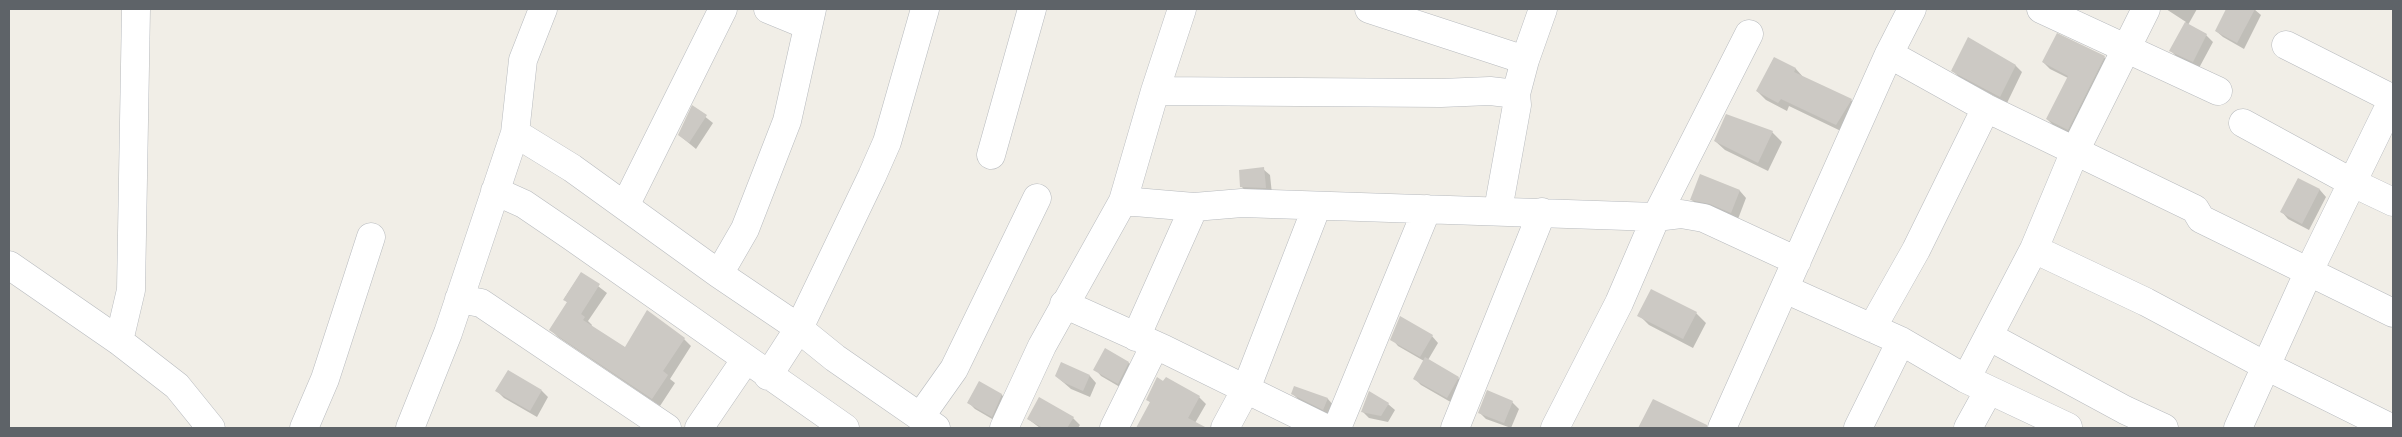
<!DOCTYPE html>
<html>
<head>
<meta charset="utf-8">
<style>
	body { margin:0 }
	#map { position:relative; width:2402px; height:437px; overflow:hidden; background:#f1eee7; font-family:Ubuntu,sans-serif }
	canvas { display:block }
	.frame { position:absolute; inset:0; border:10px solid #5e6368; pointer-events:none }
</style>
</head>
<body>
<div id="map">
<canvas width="2402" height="437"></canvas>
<div class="frame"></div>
</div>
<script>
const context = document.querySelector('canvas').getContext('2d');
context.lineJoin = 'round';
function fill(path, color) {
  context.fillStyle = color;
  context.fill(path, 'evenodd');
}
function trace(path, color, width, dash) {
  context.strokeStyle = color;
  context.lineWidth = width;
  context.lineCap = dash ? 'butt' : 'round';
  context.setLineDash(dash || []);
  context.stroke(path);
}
const shadow = new Path2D(`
	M2166,9H2197L2188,25L2206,35L2213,42L2199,68L2178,58L2171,51L2186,22Z
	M2227,9H2254L2261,15L2244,49L2223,37L2216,31Z
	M1969,39L2016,66L2022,72L2007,103L1959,77L1952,70Z
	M2104,57L2111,64L2075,136L2054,126L2047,119L2068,78L2050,69L2043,62Z
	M1774,58L1796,69L1804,78L1851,100L1860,108L1845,133L1789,106L1787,111L1766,100L1757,91Z
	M693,107L713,123L696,149L679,135Z
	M1772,132L1782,142L1768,171L1725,150L1715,141Z
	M1263,169L1270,175L1272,194H1248L1242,187Z
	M1701,176L1740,191L1746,198L1738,219L1698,206L1691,199Z
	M2298,179L2320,190L2326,197L2309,230L2288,219L2282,212Z
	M581,273L607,293L588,321L592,325L591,327L626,348L684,339L691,346L670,379L675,383L660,406L558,337L551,330L568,303L564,299Z
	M1696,313L1706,323L1693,348L1649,325L1639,315Z
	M1432,336L1438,343L1428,360L1458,378L1465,384L1454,404L1421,385L1414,378L1424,361L1398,346L1392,339Z
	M1129,363L1135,369L1125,390L1101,376L1095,369Z
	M1062,364L1090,376L1096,383L1090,397L1071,389L1056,376Z
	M1166,378L1199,397L1206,404L1195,423L1205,428H1138L1151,403L1147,399Z
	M979,383L1002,395L1008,402L999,423L975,409L968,402Z
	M1295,387L1328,399L1334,406L1330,415L1299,400L1292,393Z
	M497,391H542L548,397L537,417L504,398Z
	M1512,402L1519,409L1511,428L1486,419L1479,412Z
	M1388,404L1395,410L1388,422L1369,418L1362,411Z
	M1073,418L1080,425L1078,428H1040L1028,419Z
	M1641,425L1701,427L1644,428Z`);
const building = new Path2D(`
	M2226,9H2255L2237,43L2215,31Z
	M2185,22L2207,34L2193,62L2169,51Z
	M2057,33L2105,56L2068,130L2046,119L2068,76L2042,62Z
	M1968,37L2016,65L2000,97L1951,71Z
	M1774,57L1796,68L1794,72L1852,99L1836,125L1781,99L1778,103L1756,91Z
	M692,105L707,115L689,143L678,135Z
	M1726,114L1773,131L1758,163L1714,141Z
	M1264,167L1266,188L1240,187L1239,170Z
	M1700,174L1740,190L1731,213L1710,204L1690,200Z
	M2298,178L2320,189L2302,224L2280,212Z
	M581,272L600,284L581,314L585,317L583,320L625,347L647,310L685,338L663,371L668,375L652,399L549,330L567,302L563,300Z
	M1651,289L1697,312L1683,339L1637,316Z
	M1400,316L1433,335L1420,357L1390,340Z
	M1105,348L1129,362L1118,384L1093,370Z
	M1425,357L1459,377L1447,398L1413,379Z
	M1061,362L1090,375L1083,391L1063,382L1055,376Z
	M508,370L542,390L530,411L495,391Z
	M1157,377L1163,381L1166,377L1200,396L1188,418L1207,428H1136L1150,402L1146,400Z
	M979,381L1002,394L992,417L967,403Z
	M1294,386L1328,398L1323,410L1291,394Z
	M1487,390L1513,401L1504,423L1478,413Z
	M1369,391L1389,403L1381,416L1361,412Z
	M1039,397L1074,417L1067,428H1043L1027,419Z
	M1653,399L1707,425V428H1638Z`);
const minor = new Path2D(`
	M768,9L807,25
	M1369,9L1525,60L1516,94
	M2041,9L2218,91
	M2286,45L2393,99
	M1889,54L1986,108L2195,209L2201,219L2393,313
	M1525,60L1543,9
	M1155,91L1441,93L1490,91L1516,94L1517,105L1498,210
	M2243,123L2353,183L2393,202
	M515,133L572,168L719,274L793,324L835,358L936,428
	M991,155L1032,9
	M495,191L524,204L571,236L845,428
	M1123,201L1155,91L1182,9
	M625,206L723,9
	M2034,249L2146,302L2266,366L2391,428
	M9,265L119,341L177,386L211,428
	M719,274L745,229L787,121L812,9
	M1785,289L1901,341L1966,379L2068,427L2067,428
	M459,299L481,303L667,428
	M1064,304L1164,349L1325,428
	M1872,328L1916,250L1986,108
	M1136,337L1194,207
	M1990,337L2125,410L2164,428
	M119,341L131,290L136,9
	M768,376L799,328L872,176L887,142L925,9
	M1966,379L2034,249L2075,151L2146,9
	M920,417L954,369L1037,198
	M304,428L325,379L371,237
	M410,428L448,333L515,133L523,60L543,9
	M699,428L746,359
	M1004,428L1042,346L1123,201L1194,207L1242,203L1656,217L1681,214L1704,218L1797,261
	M1114,428L1155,345
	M1225,428L1246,389L1317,206
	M1337,428L1427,209
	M1455,428L1542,212
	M1555,428L1619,303L1656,217L1749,34
	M1722,428L1889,54L1912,9
	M1858,428L1901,341
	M1968,428L1989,390
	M2238,428L2309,271L2393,99`);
fill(shadow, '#0003');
fill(building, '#ccc9c4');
trace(minor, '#b7babe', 29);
trace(minor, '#fff', 28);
</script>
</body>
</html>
